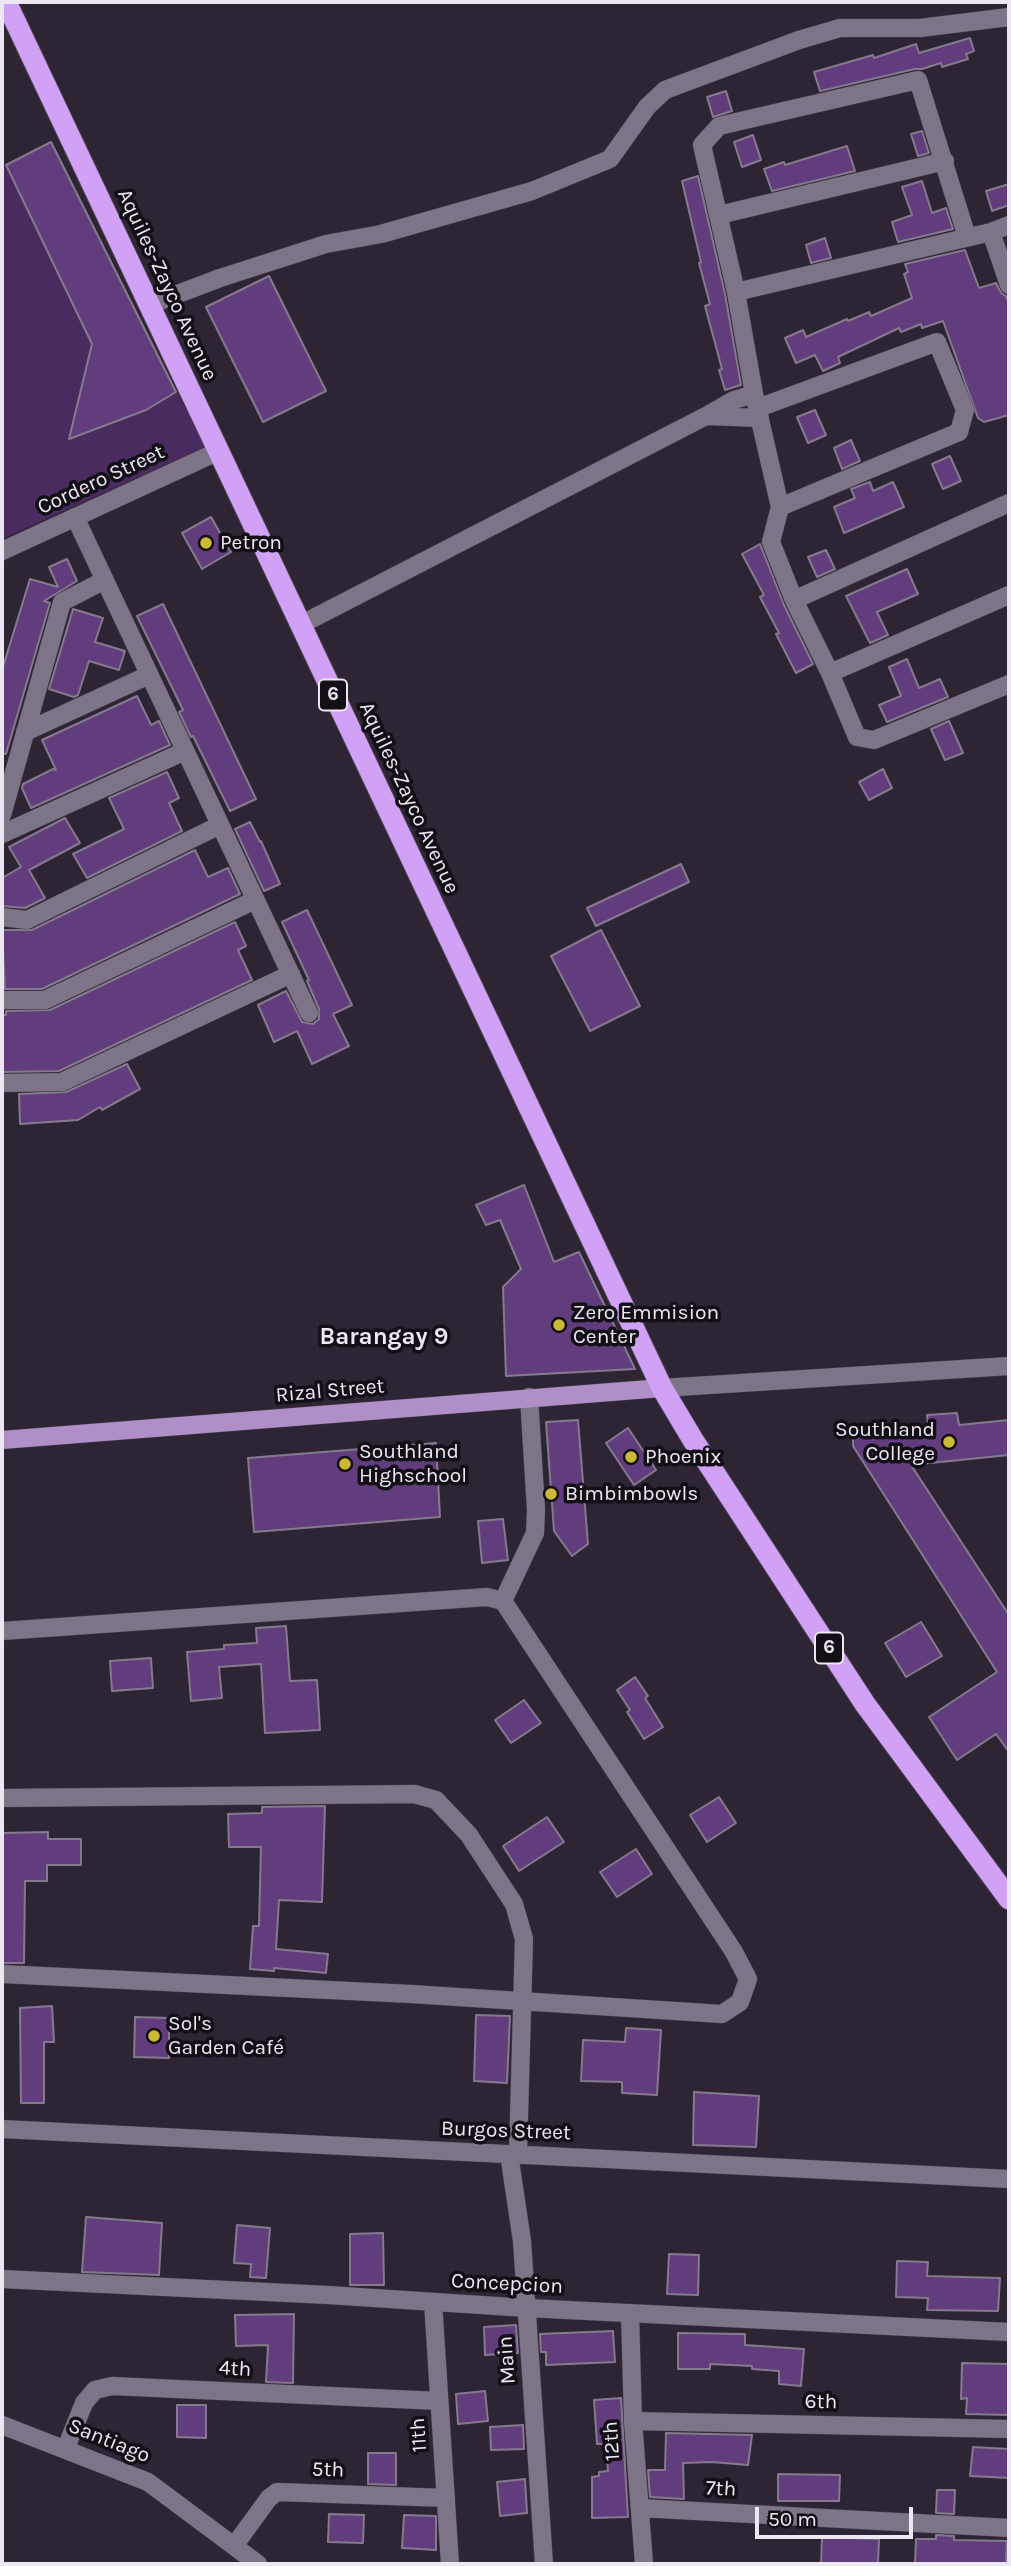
<!DOCTYPE html>
<html>
<head>
<meta charset="utf-8">
<style>
	body { margin:0 }
	#map { position:relative; width:1011px; height:2566px; overflow:hidden; background:#2d2434; font-family:Karla,sans-serif }
	canvas { display:block }
	.frame { position:absolute; inset:0; border:4px solid #ede7f2; pointer-events:none }
	.scale { position:absolute; left:755px; top:2507px; width:158px; height:32px; box-sizing:border-box; border:4px solid #ede7f2; border-top:0; padding-left:9px; font-size:21px; line-height:24px; white-space:nowrap; color:#ede7f2; -webkit-text-stroke:5px #130f16; paint-order:stroke }
</style>
</head>
<body>
<div id="map">
<canvas width="1011" height="2566"></canvas>
<div class="frame"></div>
<div class="scale">50 m</div>
</div>
<script>
const context = document.querySelector('canvas').getContext('2d');
context.lineJoin = 'round';
function fill(path, color) {
  context.fillStyle = color;
  context.fill(path, 'evenodd');
}
function trace(path, color, width, dash) {
  context.strokeStyle = color;
  context.lineWidth = width;
  context.lineCap = dash ? 'butt' : 'round';
  context.setLineDash(dash || []);
  context.stroke(path);
}
function drawText(font, color, halo, rows, align = 'center') {
  context.font = font + ' Karla,sans-serif';
  context.lineWidth = 7;
  context.setLineDash([]);
  context.textBaseline = 'middle';
  context.strokeStyle = halo;
  context.fillStyle = color;
  for (const [text, x, y, turn = 0] of rows) {
    context.save();
    context.translate(x, y);
    context.rotate((+turn || 0) * Math.PI / 180);
    context.textAlign = isNaN(turn) ? turn : align;
    if (halo) context.strokeText(text, 0, 0);
    context.fillText(text, 0, 0);
    context.restore();
  }
}
const green = new Path2D(`
	M2,159L92,344L70,438L146,410L177,392L205,447L2,539Z`);
const building = new Path2D(`
	M970,38L974,51L966,54L968,59L942,67L941,63L922,69H915L820,91L814,72L873,55L874,58L916,44L919,53Z
	M726,91L732,111L713,117L707,97Z
	M922,131L929,153L918,156L911,134Z
	M753,135L761,160L742,167L734,142Z
	M51,142L176,392L146,410L69,439L92,344L6,165Z
	M847,146L855,171L772,191L764,169L784,162L785,165Z
	M698,176L725,294L741,385L725,390L719,370L722,369L705,306L710,304L699,263L701,262L682,181Z
	M922,181L932,213L946,208L953,229L898,242L892,222L912,215L902,187Z
	M1009,184V205L992,211L986,191Z
	M825,238L831,258L811,263L806,245Z
	M965,250L979,288L996,283L1001,293L1006,296L1009,304V415L984,422L978,418L943,321L922,328L921,324L901,332L899,328L838,357L840,363L823,371L815,355L796,363L785,338L803,330L806,337L847,319L848,321L869,312L871,316L912,298L904,274L908,272L905,264Z
	M269,276L326,391L263,422L206,307Z
	M815,410L826,435L808,443L797,417Z
	M851,440L860,461L842,469L834,448Z
	M950,456L961,481L943,489L932,464Z
	M870,482L873,491L893,482L904,507L844,533L834,507L855,498L851,489Z
	M211,517L231,552L202,569L182,533Z
	M760,544L784,605L813,664L796,673L776,634L779,633L760,597L764,595L742,554Z
	M826,550L835,569L817,577L808,557Z
	M67,559L77,581L44,601L50,603L6,754L2,753V670L30,579L58,587L49,567Z
	M907,569L918,594L877,612L888,635L870,643L846,596Z
	M163,604L256,799L230,811L193,736L191,737L179,712L183,710L137,616Z
	M73,609L103,618L95,642L125,651L119,670L89,661L78,695L74,697L49,689Z
	M907,659L919,688L940,679L948,697L887,722L879,705L901,696L889,667Z
	M137,696L151,725L159,721L170,745L31,808L22,788L23,784L53,769L56,770L42,740Z
	M949,721L963,753L945,760L931,729Z
	M883,769L892,788L869,800L859,782Z
	M167,772L179,798L169,803L182,831L87,878L73,854L124,829L109,798Z
	M65,818L80,843L29,870L45,898L25,908L2,906V878L21,867L9,847Z
	M250,822L260,842L261,841L280,884L264,891L235,829Z
	M195,850L208,877L228,868L240,894L42,989H5L2,930H32Z
	M681,864L689,882L596,926L587,908Z
	M307,910L352,1005L333,1014L349,1046L312,1064L297,1031L274,1042L258,1005L286,991L302,1022L313,1024L319,1019V1009L307,981L309,980L282,922Z
	M235,922L246,946L238,950L252,980L59,1071L2,1072V1015H6V1011L50,1010Z
	M601,930L640,1006L590,1031L551,956Z
	M127,1064L140,1089L102,1110L100,1107L78,1120L20,1124L19,1094L66,1092Z
	M524,1185L554,1262L579,1252L635,1369L506,1376L503,1287L521,1269L500,1220L486,1225L476,1205Z
	M957,1413L959,1425L1009,1420V1455L911,1465L1009,1615V1752L996,1734L957,1760L929,1717L997,1672L853,1446V1432L928,1425L927,1415Z
	M578,1420L588,1544L572,1556L554,1531L546,1422Z
	M628,1428L656,1470L634,1485L606,1443Z
	M436,1443L440,1517L254,1532L248,1458Z
	M503,1519L508,1560L482,1563L478,1521Z
	M921,1622L942,1656L906,1677L885,1643Z
	M286,1626L290,1681L317,1680L320,1730L265,1733L261,1664L219,1667L222,1698L191,1701L187,1652L224,1649V1645L257,1643L256,1628Z
	M151,1658L153,1688L112,1691L110,1661Z
	M635,1677L648,1696L645,1698L663,1727L644,1739L627,1712L630,1710L617,1690Z
	M524,1700L541,1723L511,1743L495,1720Z
	M719,1797L736,1823L707,1842L690,1815Z
	M325,1806L322,1902L279,1900L276,1949L328,1954L326,1973L274,1968V1971L250,1969L253,1926H259L261,1847H229L228,1814L262,1813V1807Z
	M547,1817L564,1842L519,1871L503,1846Z
	M48,1832V1839H81V1865H47V1881H25L24,1963H2V1833Z
	M636,1849L652,1874L617,1897L600,1872Z
	M52,2006L54,2042H44V2103H21L20,2008Z
	M476,2015L510,2016L507,2083L474,2081Z
	M135,2017L169,2018V2058L134,2057Z
	M626,2028L661,2030L657,2095L622,2093V2082L581,2081L583,2040L625,2042Z
	M694,2092L759,2096L756,2147L693,2145Z
	M86,2217L162,2223L159,2275L82,2272Z
	M237,2225L270,2228L266,2278L250,2277L251,2264L234,2263Z
	M383,2233L384,2285H350V2234Z
	M669,2254L699,2255L698,2295L667,2294Z
	M897,2261L928,2262L927,2276L1000,2278L998,2311L927,2310L928,2298L896,2297Z
	M294,2314L293,2383L266,2382L268,2345L236,2346L235,2315Z
	M516,2325L518,2353L485,2355L484,2327Z
	M613,2331L615,2362L546,2365V2352H541L540,2334Z
	M678,2333L745,2334V2345L804,2349L801,2386L779,2384V2371L752,2369V2366L710,2364V2369H678Z
	M962,2363L1009,2364V2415L966,2414L967,2398L961,2399Z
	M485,2391L488,2421L458,2424L456,2394Z
	M621,2398L628,2517L592,2518V2477L599,2476V2472L608,2471L606,2444H597L594,2400Z
	M177,2405H206V2438L177,2437Z
	M523,2425L524,2449L491,2450L490,2427Z
	M666,2433L752,2435L748,2465L712,2462L683,2463L684,2499L650,2497L648,2470H665Z
	M973,2447L1009,2449V2478L970,2476Z
	M368,2453H396V2485L368,2484Z
	M778,2474L840,2475L839,2501H778Z
	M525,2479L527,2513L500,2516L497,2482Z
	M937,2490H955L954,2514L936,2513Z
	M329,2514L364,2515L363,2543L328,2542Z
	M404,2515L436,2516V2550L402,2548Z
	M936,2535L954,2536V2540L1007,2541L1006,2564H915L916,2539H936Z
	M822,2537L879,2539L878,2564H821Z`);
const minor = new Path2D(`
	M719,215L945,161
	M991,232L1009,285
	M967,237L918,80L719,126L702,145L736,292L754,394L780,507L771,542L794,600L830,673L857,737L874,740L1009,684
	M736,292L991,232L1009,225
	M149,305L220,278L326,244L381,234L532,191L610,159L647,107L665,90L799,40L840,28H920L1009,17
	M758,408L937,342L965,410L959,432L780,507
	M706,416L734,400L754,394
	M75,517L309,1013
	M2,551L219,451
	M794,600L1009,503
	M300,625L706,416L760,418
	M830,673L1009,595
	M25,732L149,675
	M2,815L62,602L105,580
	M2,834L185,751
	M2,917L27,920L220,825
	M2,1000H45L255,900
	M2,1083L62,1082L291,974
	M662,1388L1009,1366
	M503,1601L535,1533L536,1510L529,1397
	M2,1631L487,1597L503,1601L734,1952L748,1979L740,2002L722,2014L411,1994L2,1974
	M2,1798L414,1794L436,1800L469,1835L514,1904L524,1939L518,2153
	M2,2129L1009,2179
	M509,2154L522,2241L544,2564
	M2,2279L328,2295L527,2308L1009,2332
	M433,2302L450,2564
	M630,2313L633,2421L644,2564
	M633,2421L1009,2429
	M2,2425L148,2482L258,2564
	M66,2448L84,2403L95,2390L112,2386L439,2401
	M640,2508L1009,2528
	M234,2546L269,2498L277,2492L446,2498`);
const major = new Path2D(`
	M2,1440L662,1388`);
const highway = new Path2D(`
	M6,2L662,1388L693,1440L865,1704L1009,1899`);
const markers = [
	[206,543,7,"#cdb938"],
	[559,1325,7,"#cdb938"],
	[949,1442,7,"#cdb938"],
	[631,1457,7,"#cdb938"],
	[345,1464,7,"#cdb938"],
	[551,1494,7,"#cdb938"],
	[154,2036,7,"#cdb938"]
];
const shields = [
	[333,695,28],
	[829,1648,28]
];
const shieldNames = [
	["6",333,695],
	["6",829,1648]
];
const streetNames = [
	["Aquiles-Zayco Avenue",167,285,65],
	["Cordero Street",101,480,-25],
	["Aquiles-Zayco Avenue",409,798,65],
	["Rizal Street",330,1391,-5],
	["Burgos Street",506,2131,2],
	["Concepcion",507,2284,3],
	["Main",507,2360,-94],
	["4th",235,2369,3],
	["6th",821,2402,1],
	["11th",419,2435,-94],
	["Santiago",109,2441,22],
	["12th",612,2441,-94],
	["5th",328,2470,2],
	["7th",721,2489,3]
];
const poiNames = [
	["Petron",220,543],
	["Zero Emmision",573,1313],
	["Center",573,1337],
	["Southland",935,1430,"right"],
	["College",935,1454,"right"],
	["Southland",359,1452],
	["Highschool",359,1476],
	["Phoenix",645,1457],
	["Bimbimbowls",565,1494],
	["Sol's",168,2024],
	["Garden Café",168,2048]
];
const quarterNames = [
	["Barangay 9",384,1337]
];
fill(green, '#4a2b5f');
fill(building, '#623d7d');
trace(building, '#857a8d', 2);
trace(minor, '#49414f', 19);
trace(major, '#49414f', 19);
trace(highway, '#49414f', 23);
trace(minor, '#7e7487', 18);
trace(major, '#b08fc9', 18);
trace(highway, '#d1a1f5', 21);
for (const [x, y, r, color] of markers) {
  const dot = new Path2D();
  dot.arc(x, y, r, 0, 2 * Math.PI);
  context.fillStyle = color;
  context.fill(dot);
  trace(dot, '#130f16', 2.5);
}
for (const [x, y, w] of shields) {
  const box = new Path2D();
  box.roundRect(x - w / 2, y - 15.5, w, 31, 5);
  context.fillStyle = '#130f16';
  context.fill(box);
  trace(box, '#ede7f2', 2);
}
drawText('bold 19px', '#ede7f2', null, shieldNames);
drawText('21px', '#ede7f2', '#130f16', streetNames);
drawText('21px', '#ede7f2', '#130f16', poiNames, 'left');
drawText('bold 24px', '#ede7f2', '#130f16', quarterNames);
</script>
</body>
</html>
